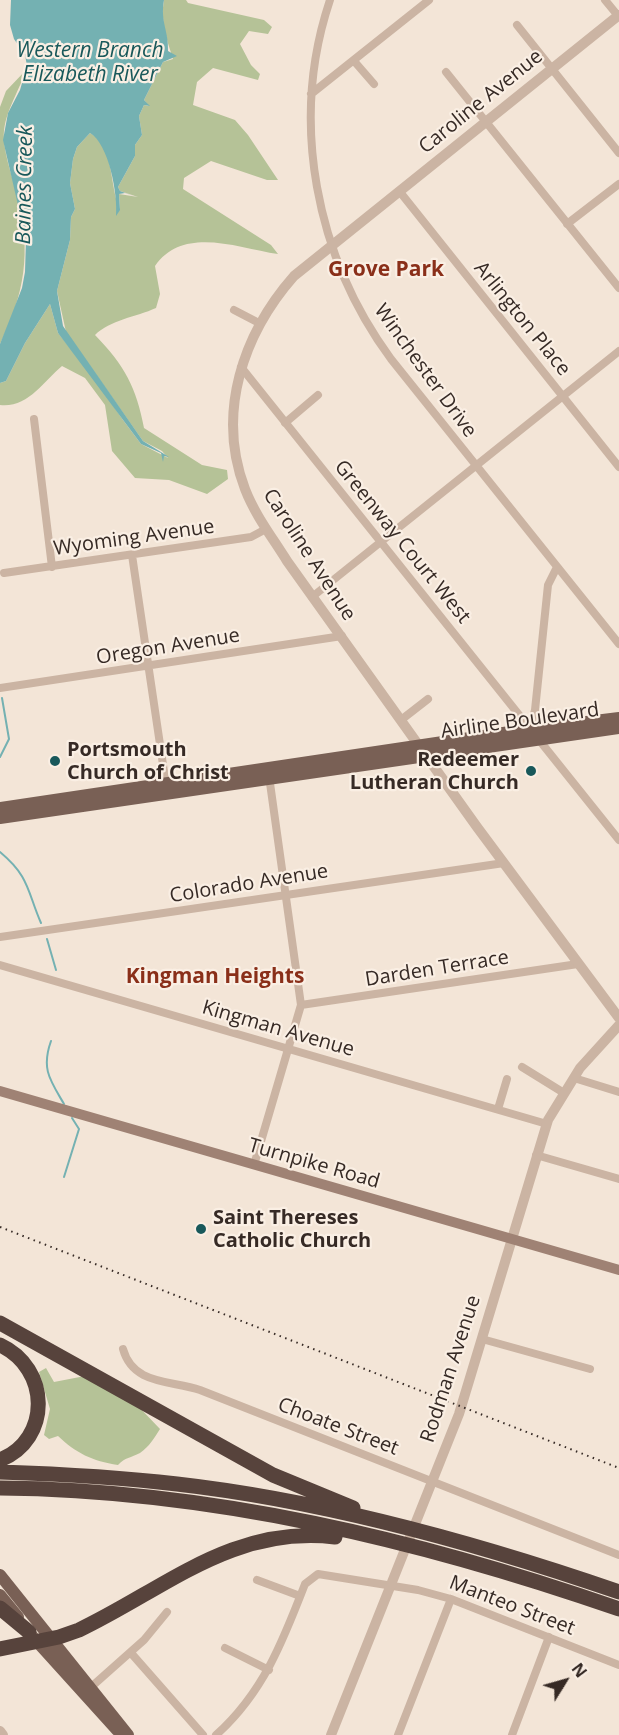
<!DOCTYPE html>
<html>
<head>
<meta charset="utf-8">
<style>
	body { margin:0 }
	#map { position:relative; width:619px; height:1735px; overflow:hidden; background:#f3e5d7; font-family:"Open Sans",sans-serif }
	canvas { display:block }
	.north { position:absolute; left:535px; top:1651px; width:60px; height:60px; -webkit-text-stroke:4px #faefe4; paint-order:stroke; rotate:53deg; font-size:16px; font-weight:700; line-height:24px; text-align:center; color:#362a25 }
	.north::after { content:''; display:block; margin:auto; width:21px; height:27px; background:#362a25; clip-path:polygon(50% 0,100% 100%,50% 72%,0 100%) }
</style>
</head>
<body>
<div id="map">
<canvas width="619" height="1735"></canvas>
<div class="north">N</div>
</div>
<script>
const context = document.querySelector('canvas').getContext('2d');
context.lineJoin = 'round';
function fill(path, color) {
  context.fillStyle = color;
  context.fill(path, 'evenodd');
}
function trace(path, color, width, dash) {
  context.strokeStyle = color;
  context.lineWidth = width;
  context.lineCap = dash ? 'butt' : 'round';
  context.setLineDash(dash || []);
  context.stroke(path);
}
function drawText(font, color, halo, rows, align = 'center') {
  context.font = font + ' "Open Sans",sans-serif';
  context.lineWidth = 4.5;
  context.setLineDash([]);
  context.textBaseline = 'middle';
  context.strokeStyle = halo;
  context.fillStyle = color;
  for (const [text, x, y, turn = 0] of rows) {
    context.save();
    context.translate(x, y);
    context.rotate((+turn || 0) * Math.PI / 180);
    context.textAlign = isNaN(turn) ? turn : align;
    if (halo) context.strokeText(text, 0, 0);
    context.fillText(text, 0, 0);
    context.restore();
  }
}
const green = new Path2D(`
	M164,0H186L188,3L264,20L272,27L268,34L249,31L240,44L251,65L260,74L258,80L213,68L197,82L193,105L235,120L248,135L278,180H267L211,161L184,178L183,189L271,245L278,254C238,248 183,225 155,266L160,294L156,308C136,317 110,320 95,335C125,366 136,387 144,428L202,465L227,470L228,479L207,494L169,480L135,478L112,451L105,405L85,378L62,366C43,382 28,408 0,405V383L6,381L25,343L50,304L58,333L92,375L123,420L141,444L168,458L162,451L143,441L66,332L57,291L70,240L71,217L75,209L70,183L73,159L77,147L90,133C115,146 109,187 120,210L119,194L138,197L120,191L118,187L135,156V145L142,135L139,116L144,105L149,106L144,100L163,62L173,59C167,40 160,21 164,0Z
	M26,70C19,92 2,116 4,139C5,158 13,179 18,197C31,253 25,293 0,344V107L6,91Z
	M46,1368L54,1382L85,1376L138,1406L160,1429C155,1437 149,1447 140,1453C131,1458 125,1457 118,1465C92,1461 76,1453 58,1436L49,1439L44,1435L50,1409L39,1372Z`);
const water = new Path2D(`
	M11,0H164C160,22 169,31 168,51L177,56L163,62L144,100L150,106L144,105L139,116L142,135L135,145V156L118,187L120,191L139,198L125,193L119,194L120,210L116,216C118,195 109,144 90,133L77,147L73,159L70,183L75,209L71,217L70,240L57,291L63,326L143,441L169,457L164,456L163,462L161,453L141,444L58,333L50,304L25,343L6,381L0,383V344L22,288L25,272L26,240L3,140L8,113L20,90L27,66L25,55L14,39L10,25Z`);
const stream = new Path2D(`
	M0,757L9,739L2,698
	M0,852C30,877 27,891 41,923
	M47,939L56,970
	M51,1041C41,1069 50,1080 64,1104
	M64,1177L79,1129L72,1118`);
const minor = new Path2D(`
	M330,0C289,122 316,257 391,359L619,644
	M605,0L619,17
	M517,25L619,153
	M354,61L374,84
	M446,72L619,288
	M311,94L429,0
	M400,192L619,467
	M567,224L619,184
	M234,310L259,323
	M241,367L619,840
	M34,419L52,567
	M285,423L318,395
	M132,555L166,785
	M4,573L251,537L266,529
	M312,597L619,351
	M0,688L342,636
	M401,720L428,699
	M530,729L535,710L548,585L557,567
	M0,937L504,863
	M0,965L547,1124
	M301,1005L578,964
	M522,1067L564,1093
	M574,1078L619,1092
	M498,1109L507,1079
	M536,1155L619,1179
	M254,1165L301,1005L269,776
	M482,1339L590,1369
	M123,1349C133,1385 170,1380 200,1390L619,1555
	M257,1580L300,1596
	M225,1648L269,1670
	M131,1653L203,1735
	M90,1688L144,1640L167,1612
	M216,1735C263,1693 283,1641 305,1584L318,1574L418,1590L451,1599L619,1665
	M398,1735L451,1599
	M512,1735L549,1637`);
const tertiary = new Path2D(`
	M619,15L294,276C243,334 216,413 245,489C255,515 272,537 287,561L477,827L619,1018
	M0,1731L3,1735
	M331,1735L459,1414L548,1120L580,1068L619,1025`);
const secondary = new Path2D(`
	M0,1091L619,1270`);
const primary = new Path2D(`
	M0,808L530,729L619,718
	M0,818L619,728
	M0,1575L128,1735
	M0,1595L18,1617
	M32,1636L117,1730`);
const motorway = new Path2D(`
	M0,1323L273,1475L353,1508
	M0,1345C50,1368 52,1439 0,1460
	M0,1472C59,1474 118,1477 177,1484C327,1501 477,1543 619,1592
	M0,1488C212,1490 420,1540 619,1609
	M0,1608L29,1632
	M0,1649L59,1637L79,1630C165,1589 232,1525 335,1537`);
const rail = new Path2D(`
	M0,1227L619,1468`);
const markers = [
	[55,761,6,"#18585a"],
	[531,771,6,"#18585a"],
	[201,1229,6,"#18585a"]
];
const streetNames = [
	["Caroline Avenue",481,102,-39],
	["Arlington Place",522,319,51],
	["Winchester Drive",425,371,54],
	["Wyoming Avenue",134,538,-8],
	["Greenway Court West",402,542,51],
	["Caroline Avenue",309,555,57],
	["Oregon Avenue",168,647,-9],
	["Airline Boulevard",520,721,-8],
	["Colorado Avenue",249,884,-9],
	["Darden Terrace",437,969,-9],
	["Kingman Avenue",278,1029,16],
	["Turnpike Road",314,1164,16],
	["Rodman Avenue",451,1369,-72],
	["Choate Street",338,1427,21],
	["Manteo Street",512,1606,21]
];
const poiNames = [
	["Portsmouth",67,750],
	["Church of Christ",67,773],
	["Redeemer",519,760,"right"],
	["Lutheran Church",519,783,"right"],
	["Saint Thereses",213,1218],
	["Catholic Church",213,1241]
];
const waterNames = [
	["Western Branch",90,51],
	["Elizabeth River",90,75],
	["Baines Creek",25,185,-89]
];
const neighbourhoodNames = [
	["Grove Park",386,270],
	["Kingman Heights",215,977]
];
fill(green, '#b5c297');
fill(water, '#74b1b2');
trace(stream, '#74b1b2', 2);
trace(minor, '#cbb4a3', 8);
trace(tertiary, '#cbb4a3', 10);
trace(secondary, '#9f8274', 10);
trace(primary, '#796055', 12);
trace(motorway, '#57433c', 15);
trace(rail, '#362a25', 2, [1.5, 4.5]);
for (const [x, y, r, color] of markers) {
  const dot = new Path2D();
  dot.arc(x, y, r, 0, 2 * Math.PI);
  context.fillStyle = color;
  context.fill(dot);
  trace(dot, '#faefe4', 2);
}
drawText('20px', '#362a25', '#faefe4', streetNames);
drawText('bold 20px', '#362a25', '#faefe4', poiNames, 'left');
drawText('italic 21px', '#18585a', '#faefe4', waterNames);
drawText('bold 21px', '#8a2f19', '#faefe4', neighbourhoodNames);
</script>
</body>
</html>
